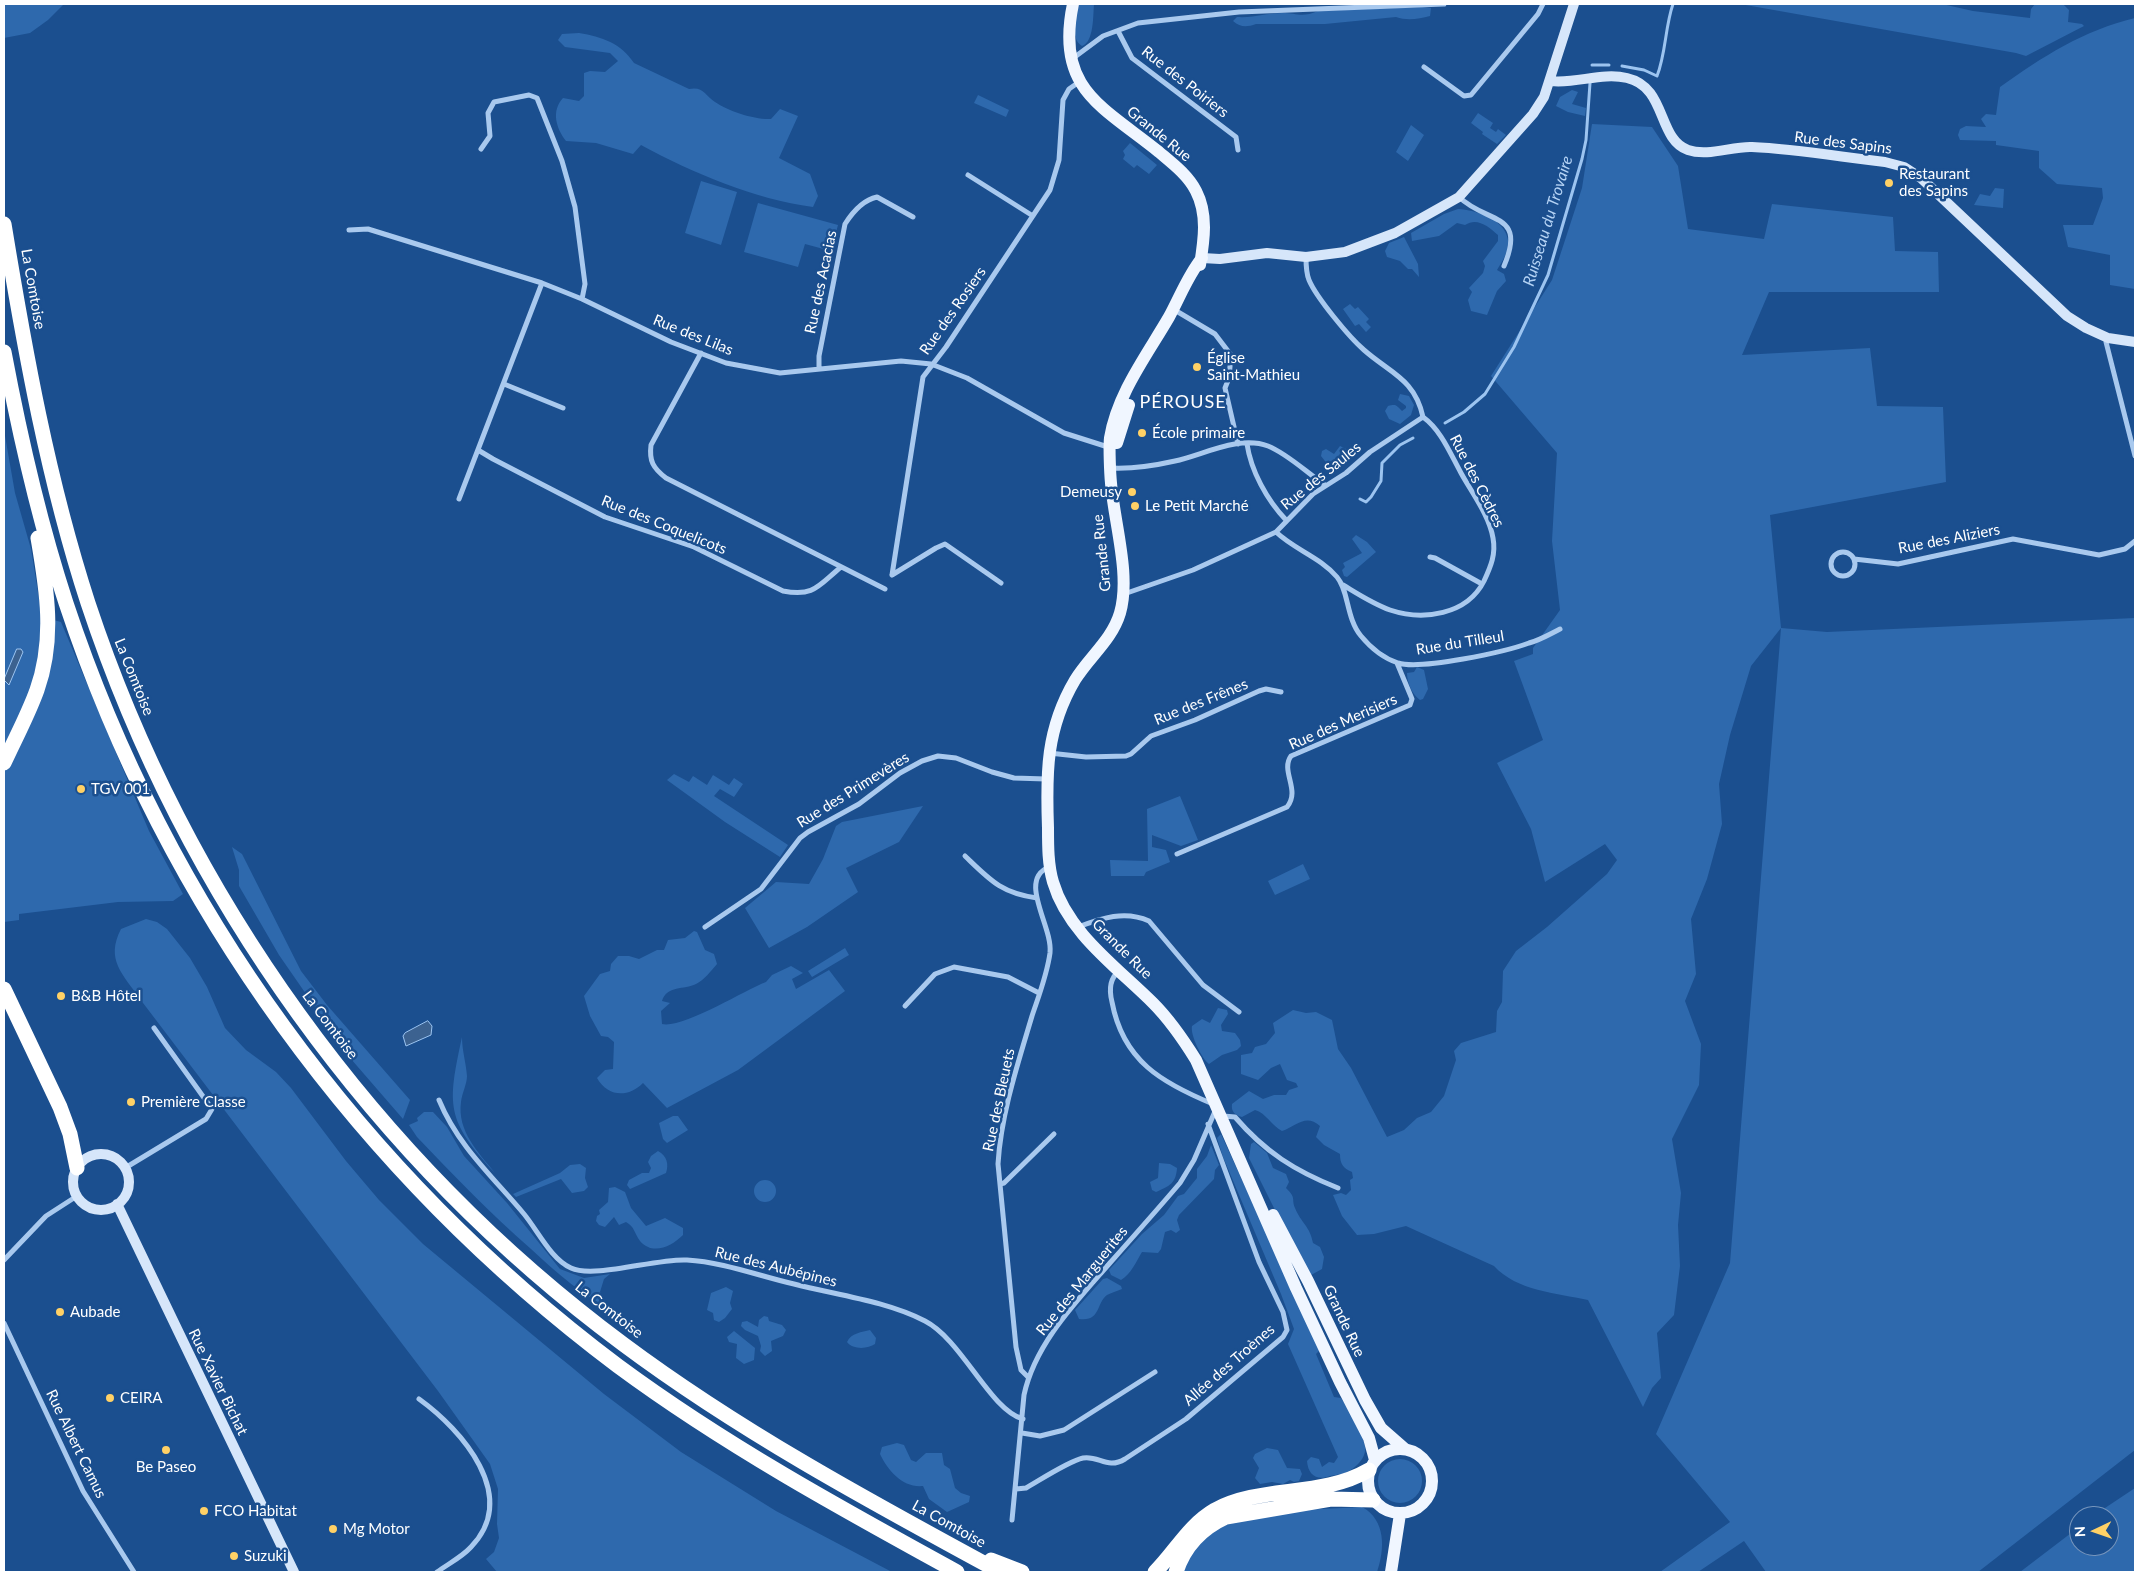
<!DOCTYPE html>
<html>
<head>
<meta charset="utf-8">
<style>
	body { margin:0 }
	#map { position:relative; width:2139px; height:1576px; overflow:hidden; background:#1b4f8f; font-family:Lato,sans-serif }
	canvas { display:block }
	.frame { position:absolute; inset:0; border:5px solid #fff; pointer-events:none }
	.north { position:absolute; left:2069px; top:1506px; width:50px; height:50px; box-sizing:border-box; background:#1b4f8f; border:1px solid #7695bc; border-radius:50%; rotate:267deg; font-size:14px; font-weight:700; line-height:20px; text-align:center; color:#fff }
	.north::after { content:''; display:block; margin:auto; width:18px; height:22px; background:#ffd166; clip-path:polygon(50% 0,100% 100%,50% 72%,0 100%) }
</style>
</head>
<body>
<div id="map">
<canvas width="2139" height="1576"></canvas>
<div class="frame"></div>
<div class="north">N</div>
</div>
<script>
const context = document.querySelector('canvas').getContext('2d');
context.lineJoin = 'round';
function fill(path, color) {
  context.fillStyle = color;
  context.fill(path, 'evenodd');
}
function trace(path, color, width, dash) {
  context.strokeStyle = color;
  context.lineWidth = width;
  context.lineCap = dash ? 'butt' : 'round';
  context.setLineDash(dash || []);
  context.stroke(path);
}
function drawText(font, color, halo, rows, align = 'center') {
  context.font = font + ' Lato,sans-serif';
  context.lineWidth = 5;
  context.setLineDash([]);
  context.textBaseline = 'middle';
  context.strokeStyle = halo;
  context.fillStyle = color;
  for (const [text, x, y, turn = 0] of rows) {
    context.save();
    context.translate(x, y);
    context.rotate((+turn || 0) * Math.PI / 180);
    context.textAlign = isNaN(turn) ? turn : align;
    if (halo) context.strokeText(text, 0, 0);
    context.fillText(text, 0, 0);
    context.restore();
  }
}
const green = new Path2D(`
	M4,4H64L48,20L30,33L4,38Z
	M1079,4H1094C1093,16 1094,42 1082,46C1069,38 1077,16 1079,4Z
	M1740,4H1942L1973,11L2030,18L2031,9L2035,4H2063L2069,10L2068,22L2082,24L2084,26L2026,56L2016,53Z
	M1422,7L1431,8L1430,16C1419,19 1407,21 1396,17L1325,24H1256C1247,27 1241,28 1233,21L1237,17C1255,18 1266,13 1282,13C1297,13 1302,18 1318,11Z
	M2135,18V289L2110,285V255L2068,247L2063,225H2093L2103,198L2102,188L2057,184L2039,168V151L1996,145V141L1960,140L1958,135L1960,129L1966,126L1986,127L1981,119L1986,114L1996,115L2000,87C2042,57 2084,30 2135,18Z
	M579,33C602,37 621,43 634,63L689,89C703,86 705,95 715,102C728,111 755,120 771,119L780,109L798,116L779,158L810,174L818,196L813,207C754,199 693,173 641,145L633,154L596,143L566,141C556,128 551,111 563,98L579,101L584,96V73L590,71L605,72L618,61L610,53L565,47L558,40L562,34Z
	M1572,90L1578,92L1572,104L1586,108L1585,116L1568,112L1556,106L1560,97Z
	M978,95L1009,110L1006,117L974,103Z
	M1478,113L1493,123L1490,128L1496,132L1498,129L1506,135L1497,144L1482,134L1483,132L1471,123Z
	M1592,124L1652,127L1678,166L1688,229L1764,239L1772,204L1893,217L1895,251L1938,252L1939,292H1769L1742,355L1870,348L1877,406L1943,407L1946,482L1770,515L1781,628L1827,632L2135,618V1450L1978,1572H1766L1744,1541L1698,1572H1660L1730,1522L1656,1434L1730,1263L1781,628L1751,666L1730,735L1719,784L1722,824L1707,879L1691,919L1696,974L1685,1001L1701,1044L1699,1085L1672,1139L1681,1193L1678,1225L1680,1266L1674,1315L1657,1333L1661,1378L1652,1388L1643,1407L1588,1300C1556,1293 1517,1291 1494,1266L1406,1226L1374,1234L1357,1235L1342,1216L1333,1195L1341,1193L1346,1195L1351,1190L1350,1180L1353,1178L1352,1172C1343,1168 1340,1164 1340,1154L1324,1145L1316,1137L1320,1126C1306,1113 1296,1126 1282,1131C1272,1126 1266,1113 1255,1110L1242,1117C1235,1115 1231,1112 1232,1104L1249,1091L1263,1099L1274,1095H1286L1289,1090L1298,1087L1296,1083L1287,1080L1280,1064L1271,1068L1258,1080L1241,1074V1055L1252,1053L1255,1047L1266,1044L1275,1033L1273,1023L1293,1010L1306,1013L1316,1012L1332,1020L1338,1049L1351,1068L1387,1137L1404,1130L1417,1118L1431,1112L1444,1096L1456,1060L1454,1051L1461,1043L1496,1032L1497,1011L1502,1002L1503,971L1516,951L1547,927L1607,874L1617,860L1605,844L1545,882L1531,829L1497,763L1543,740L1514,661L1533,654V648L1560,610L1552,541L1557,453L1491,376L1552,280L1582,188Z
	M1411,125L1424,135L1408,161L1396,152Z
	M1130,143L1157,165L1149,174L1137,165L1134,168L1123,159L1125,155L1123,151Z
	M701,181L737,192L721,245L685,233Z
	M1995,188L2004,189L2003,208L1974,205L1980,194L1990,196Z
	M758,203L838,225L831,251L805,244L798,267L744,252Z
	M1458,209C1476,210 1505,219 1508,240C1509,251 1502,262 1497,270L1504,274L1506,281L1497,291L1487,315L1471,311L1468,300L1472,292L1469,288L1483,273L1485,266L1483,261L1498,241V235C1488,226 1477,217 1465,225L1457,223L1439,236L1412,241L1411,233L1444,214Z
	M1404,237L1418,264L1419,277L1412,269H1408L1400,261L1387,257L1385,251L1389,243Z
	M1350,304L1355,309L1358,307L1369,319L1366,322L1371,327L1366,332L1359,324L1355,326L1343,309Z
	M1400,394L1409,396L1414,405L1411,415L1400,424L1389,419L1385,411L1388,406C1396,404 1396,405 1402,411L1406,408V406L1398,400Z
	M4,430L15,493L31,549L42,617L61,622L149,831L183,894L173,901L118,902L19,914V920L4,922Z
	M1340,446L1348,450L1352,458L1339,468L1332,470L1321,456L1322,451L1326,449L1334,454Z
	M1356,535L1367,542L1376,552L1347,577L1344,576L1342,570L1345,567L1343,563L1362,553L1352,539Z
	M1417,667L1424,670L1428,689L1423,699L1420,700C1412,694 1407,683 1407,673L1414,672Z
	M674,774L689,782L693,776L707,785L713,775L729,785L734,778L743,784L734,797L720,789L714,796L788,845L780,857L725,822L667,780Z
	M1180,796L1198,840L1181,846L1152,835V847L1166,850L1170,862L1146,872L1144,876H1111L1110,860L1148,861L1147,809Z
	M923,806L899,842L846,868L858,892L807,927L769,948L745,908L776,882L809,884L823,859L836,826L842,822Z
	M232,847L242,854L301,971L327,1005L410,1100L403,1119L351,1059L279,955L239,886V870Z
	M1303,864L1310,879L1275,895L1268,881Z
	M146,919L157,922L167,929L190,958L207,987L225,1028L246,1050L276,1072L291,1088L346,1161L379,1200L423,1244L604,1394L681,1452L776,1511L892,1572H497L486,1559L494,1552L499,1538L497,1524L498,1489L490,1464L438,1391L140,999C123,974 105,960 121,929Z
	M694,931L697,932L705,950L714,954L717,964C711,971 704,980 696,984C684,990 667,985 662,1001L670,1003L661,1011L662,1024C682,1029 743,991 766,982L772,975L791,966L803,973L792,979L796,989L829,970L845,991L738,1070L667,1108L643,1083C628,1098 608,1097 597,1078L605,1070L613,1069L614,1042L608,1037L601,1036L590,1016L584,996L600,974L610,971L611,964L618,956H629L639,959L657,950H664L668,940L685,938Z
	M845,948L849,955L812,977L808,971Z
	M1218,1008L1227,1010L1228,1014L1221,1025L1222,1031L1235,1033L1240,1040L1241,1046L1237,1050L1222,1055L1209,1064C1202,1059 1190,1035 1192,1026L1202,1019L1210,1023Z
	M462,1037C462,1051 466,1062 467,1076C467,1084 462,1093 461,1102C457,1131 478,1152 495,1173C446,1120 447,1106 462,1037Z
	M424,1112H433L447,1127L464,1156L507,1203L560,1269L584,1278L610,1274L604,1279L600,1292L607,1305L616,1312C583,1296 558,1274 531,1249C491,1214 454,1176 417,1137L409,1125L418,1121L417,1118Z
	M673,1116H678L688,1130L667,1143L663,1139L659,1123Z
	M1221,1134L1320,1350L1316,1354L1334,1397L1341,1398C1350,1411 1362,1431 1365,1447C1367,1459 1352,1472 1341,1474C1338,1475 1333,1475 1330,1476C1317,1481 1308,1475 1307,1461L1311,1457L1319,1459L1322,1467L1329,1462L1334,1463L1338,1457L1288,1344L1294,1329L1281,1294L1223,1157L1217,1138Z
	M1254,1142L1267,1153L1273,1168L1286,1174L1289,1182L1286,1188C1297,1199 1291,1198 1295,1208C1301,1223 1310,1226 1313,1243L1320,1247L1324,1257L1322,1269L1311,1275L1302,1264L1249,1158L1251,1144Z
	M1211,1145L1219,1165L1215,1170L1214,1179L1179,1215L1177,1220L1180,1230L1176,1233L1171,1230L1165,1232L1161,1249L1158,1253L1142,1252C1136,1262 1131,1274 1121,1280L1111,1275L1109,1270L1142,1234L1164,1215L1178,1196L1184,1194L1197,1178V1169L1207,1156Z
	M658,1151C667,1156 669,1164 666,1173L630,1189L627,1185L629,1180L642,1173H649L651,1168L648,1162L651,1156Z
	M1159,1163L1170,1164L1177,1168C1176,1183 1170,1186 1156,1192L1152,1190L1150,1182L1158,1178Z
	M580,1164L586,1168L585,1178L588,1187L584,1191L572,1193L561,1179L516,1197L513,1194L560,1173L570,1165Z
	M754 1191a11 11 0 1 1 22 0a11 11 0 1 1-22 0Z
	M615,1187L625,1192L631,1208L646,1226L665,1218L683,1228V1235C672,1246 653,1256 640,1241C634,1233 635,1227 626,1222L619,1225L614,1217L605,1227L599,1225L596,1221L597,1216L600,1214L599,1210L608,1202L609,1188Z
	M1107,1278L1121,1286L1122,1289C1117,1291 1111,1293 1107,1295C1096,1303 1101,1322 1079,1319L1075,1310L1103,1279Z
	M726,1287L733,1291L730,1303L732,1309L725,1318L719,1322L714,1320L713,1313L707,1310L711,1293Z
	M764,1316L768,1317L769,1321L782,1325L786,1330L783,1336L771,1341L772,1351L765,1356L760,1351L761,1346L758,1336L745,1330L741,1326L742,1322L747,1321L758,1327L759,1320Z
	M870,1330L876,1338L875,1344C868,1349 853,1350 847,1342C851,1333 862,1332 870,1330Z
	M734,1331L755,1348L754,1360L744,1364L736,1358L737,1344L729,1342L727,1337Z
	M897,1443L904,1445L911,1460L916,1462L926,1453H942L944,1465L950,1469L955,1488L961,1493L970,1496L969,1502L947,1512L929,1499L923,1486C903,1488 888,1471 880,1454L882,1447Z
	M1267,1448L1278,1450L1287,1468L1300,1469L1302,1474L1299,1481L1294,1482L1290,1480L1283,1484L1272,1482L1260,1484L1255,1478L1259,1468L1253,1458L1255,1454Z
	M1378 1481a22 22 0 1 1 44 0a22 22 0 1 1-44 0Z
	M2135,1488V1572H2020L2079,1527V1546H2109V1516H2093Z
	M1362,1507C1386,1520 1385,1549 1377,1572H1182C1186,1565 1189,1555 1194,1548C1225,1507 1315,1510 1362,1507Z`);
const water = new Path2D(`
	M17,649H21L23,652L9,685L4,680Z
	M428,1021L432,1026L431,1035L406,1046L403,1036L405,1033Z`);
const stream = new Path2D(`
	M1592,65H1609
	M1622,66L1644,70L1657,76C1666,53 1665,27 1673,4
	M1445,423L1464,412L1485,394L1514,347L1548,275L1582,159L1586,140L1590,83
	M1360,499L1366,502L1371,497L1381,481L1382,463L1400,445L1413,438`);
const street = new Path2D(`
	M1118,31L1132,58L1236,137L1238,150
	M1072,59L1103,36L1138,23L1239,12L1444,4
	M1424,67L1464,96L1471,95L1538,14L1543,4
	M481,149L490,136L488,113L494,102L529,95L537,98L562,161L575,207L585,284L582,299
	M968,175L1033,216
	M1459,197C1487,224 1527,212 1504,266
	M349,230L368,229L542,283L582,299L671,342L726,363L780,373L901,361L931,364L967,378L1064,433L1108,447
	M1306,257C1306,264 1306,273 1309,280C1316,297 1349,337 1364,350C1390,373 1415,379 1423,417
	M1178,312L1215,334L1231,355L1229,378L1225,388L1238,444
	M2108,338L2106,342L2135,456
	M701,353L651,445C649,461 653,468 666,478L885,589
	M819,369V356L845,224C852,213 863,200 877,197L913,217
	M504,384L563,408
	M1247,444C1251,471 1267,500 1286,520
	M478,450L493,459L605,517L694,547L783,591C814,597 818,586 841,567
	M1111,468C1133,469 1153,466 1175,461C1203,455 1239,435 1268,446C1288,454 1307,473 1325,485
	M459,499L542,283
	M1276,532C1295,550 1320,557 1337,577C1349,591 1346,618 1361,636C1370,647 1383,658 1398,663C1421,670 1505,652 1529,643C1540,640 1550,634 1560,629
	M1831 564a12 12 0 1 1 24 0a12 12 0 1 1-24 0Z
	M1430,557L1435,558L1482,584
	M1854,559L1898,564L2013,539L2099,555L2125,549L2135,541
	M892,575L923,377L946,347L1050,190L1059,160L1063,100L1069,89L1079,82
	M892,575L936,548L945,544L1001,583
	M1343,585C1358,594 1373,604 1390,610C1423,621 1467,615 1484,581C1491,566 1496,554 1493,538C1489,515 1472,493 1461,473C1450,453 1441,430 1423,417
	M1124,594L1193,570L1276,532L1313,494L1346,473L1370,452L1423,417
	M1049,753L1086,757L1126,756L1131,754L1151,736L1195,720L1259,691L1266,689L1281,692
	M1177,854L1287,807C1301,790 1280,771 1291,756L1410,705L1412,699L1397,663
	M965,856C990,880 1001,893 1037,898
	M705,927L761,889L800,838L808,832L859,804L900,773L922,761L938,756L956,758L992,772L1014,778L1046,779
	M1078,927C1102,918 1125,910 1149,921L1203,985L1239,1012
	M1119,971C1109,979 1109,990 1112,1002C1123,1061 1162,1083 1213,1104
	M905,1006L935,974L954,967L1008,977L1039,993
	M439,1100C458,1146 493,1177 524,1214C538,1231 551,1259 571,1268C594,1279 657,1258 687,1260C723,1262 759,1276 794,1284C837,1295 886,1301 925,1321C962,1340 990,1410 1023,1419
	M1223,1116L1235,1117C1265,1152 1295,1171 1338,1188
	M125,1168L206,1119L212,1109L154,1028
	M1000,1184L1004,1183L1054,1134
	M4,1260L46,1216L77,1196
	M4,1323L83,1491L134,1572
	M1028,1377L1021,1370L1016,1347L998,1164C1001,1114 1018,1063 1032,1016C1039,995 1047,975 1050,953C1053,926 1017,880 1049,867
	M419,1399C462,1430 520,1496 471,1547C462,1557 448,1564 437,1572
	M1022,1433L1040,1436L1064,1430L1155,1372
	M1016,1489L1026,1488C1040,1480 1069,1461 1083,1458C1099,1455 1107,1470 1125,1459L1186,1419L1283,1337L1287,1330L1283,1312L1259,1262L1208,1124
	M1012,1520L1024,1395C1035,1344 1075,1303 1109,1264C1133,1237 1157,1210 1180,1183L1194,1160L1216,1109`);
const secondary = new Path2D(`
	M1551,81C1576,84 1602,72 1627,78C1667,87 1657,139 1688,150C1708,157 1732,146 1752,147C1797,149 1841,157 1885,162L1904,167L1921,178L2067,316L2086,328L2108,338L2135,342
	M1202,258L1220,259L1267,253L1306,257L1345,252L1395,233L1459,197L1533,114L1544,97L1574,4
	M73 1182a28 28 0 1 1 56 0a28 28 0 1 1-56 0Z
	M117,1204L294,1572`);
const primary = new Path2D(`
	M1073,4C1055,89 1102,106 1159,152C1172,163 1188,175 1196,191C1208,214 1204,240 1200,265
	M1202,258C1188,275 1180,297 1169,317C1147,355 1117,394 1110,438C1109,447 1110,473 1111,483C1114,522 1131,575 1120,613C1112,640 1089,657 1075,680C1046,729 1046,773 1048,828C1048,846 1048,865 1053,882C1068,933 1117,967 1153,1003C1170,1020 1183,1039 1196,1060L1296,1288L1340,1382L1369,1438L1375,1460
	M1117,443L1129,405
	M1273,1215L1308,1281L1365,1400L1381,1428L1405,1449
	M1368 1481a32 32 0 1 1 64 0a32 32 0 1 1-64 0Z
	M1391,1572L1400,1514`);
const highway = new Path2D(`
	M4,224C25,352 48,480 88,603C185,896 375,1160 623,1344C741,1432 871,1502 1000,1572
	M4,352C20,437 39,521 66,603C167,908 362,1174 618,1366C725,1445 842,1509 957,1572
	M4,763C15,739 28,715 37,690C55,639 47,590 38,538
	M4,989L60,1107L70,1134L77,1168
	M991,1560L1022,1572
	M1155,1572C1176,1551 1188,1526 1215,1510C1261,1485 1321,1498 1369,1470
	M1176,1572C1184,1547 1202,1528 1226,1517L1331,1499L1373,1500`);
const markers = [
	[1889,183,5,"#ffd166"],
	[1197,367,5,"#ffd166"],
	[1142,433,5,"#ffd166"],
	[1132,492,5,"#ffd166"],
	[1135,506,5,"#ffd166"],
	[81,789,5,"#ffd166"],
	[61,996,5,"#ffd166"],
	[131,1102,5,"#ffd166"],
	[60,1312,5,"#ffd166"],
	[110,1398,5,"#ffd166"],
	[166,1450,5,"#ffd166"],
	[204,1511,5,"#ffd166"],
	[333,1529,5,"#ffd166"],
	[234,1556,5,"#ffd166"]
];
const streetNames = [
	["Rue des Poiriers",1185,82,38],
	["Grande Rue",1159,134,39],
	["Rue des Sapins",1843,143,7],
	["Rue des Acacias",821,282,-78],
	["La Comtoise",33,289,80],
	["Rue des Rosiers",953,311,-55],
	["Rue des Lilas",693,335,22],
	["Rue des Saules",1321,476,-39],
	["Rue des Cèdres",1477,481,63],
	["Rue des Coquelicots",664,525,22],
	["Rue des Aliziers",1949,539,-11],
	["Grande Rue",1102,553,-96],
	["Rue du Tilleul",1460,643,-9],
	["La Comtoise",134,677,68],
	["Rue des Frênes",1201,702,-22],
	["Rue des Merisiers",1343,722,-24],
	["Rue des Primevères",853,790,-32],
	["Grande Rue",1122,949,45],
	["La Comtoise",330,1025,53],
	["Rue des Bleuets",999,1100,-78],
	["Rue des Aubépines",776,1267,14],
	["Rue des Marguerites",1082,1281,-51],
	["La Comtoise",609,1310,38],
	["Grande Rue",1344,1321,65],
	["Allée des Troènes",1229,1365,-41],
	["Rue Xavier Bichat",218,1382,64],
	["Rue Albert Camus",76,1444,64],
	["La Comtoise",949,1524,29]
];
const poiNames = [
	["Restaurant",1899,174],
	["des Sapins",1899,191],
	["Église",1207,358],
	["Saint-Mathieu",1207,375],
	["École primaire",1152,433],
	["Demeusy",1122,492,"right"],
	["Le Petit Marché",1145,506],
	["TGV 001",91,789],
	["B&B Hôtel",71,996],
	["Première Classe",141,1102],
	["Aubade",70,1312],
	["CEIRA",120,1398],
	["Be Paseo",166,1467,"center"],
	["FCO Habitat",214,1511],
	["Mg Motor",343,1529],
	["Suzuki",244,1556]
];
const waterNames = [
	["Ruisseau du Trovaire",1548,221,-73]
];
const quarterNames = [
	["PÉROUSE",1183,402]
];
fill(green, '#2e69ad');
fill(water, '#3c6290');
trace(water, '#9cc4f0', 1);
trace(stream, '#9cc4f0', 3);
trace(street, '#a9c9ee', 5);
trace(secondary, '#d6e6fa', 10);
trace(primary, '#f0f6ff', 12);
trace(highway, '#fff', 15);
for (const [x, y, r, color] of markers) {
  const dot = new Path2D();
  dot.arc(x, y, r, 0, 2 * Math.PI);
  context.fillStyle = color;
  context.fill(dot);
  trace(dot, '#1b4f8f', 2);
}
drawText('15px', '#fff', '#1b4f8f', streetNames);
drawText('15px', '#fff', '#1b4f8f', poiNames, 'left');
drawText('italic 16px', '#b5d3f5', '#1b4f8f', waterNames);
context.letterSpacing = '1px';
drawText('18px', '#fff', '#1b4f8f', quarterNames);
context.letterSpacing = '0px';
</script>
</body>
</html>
